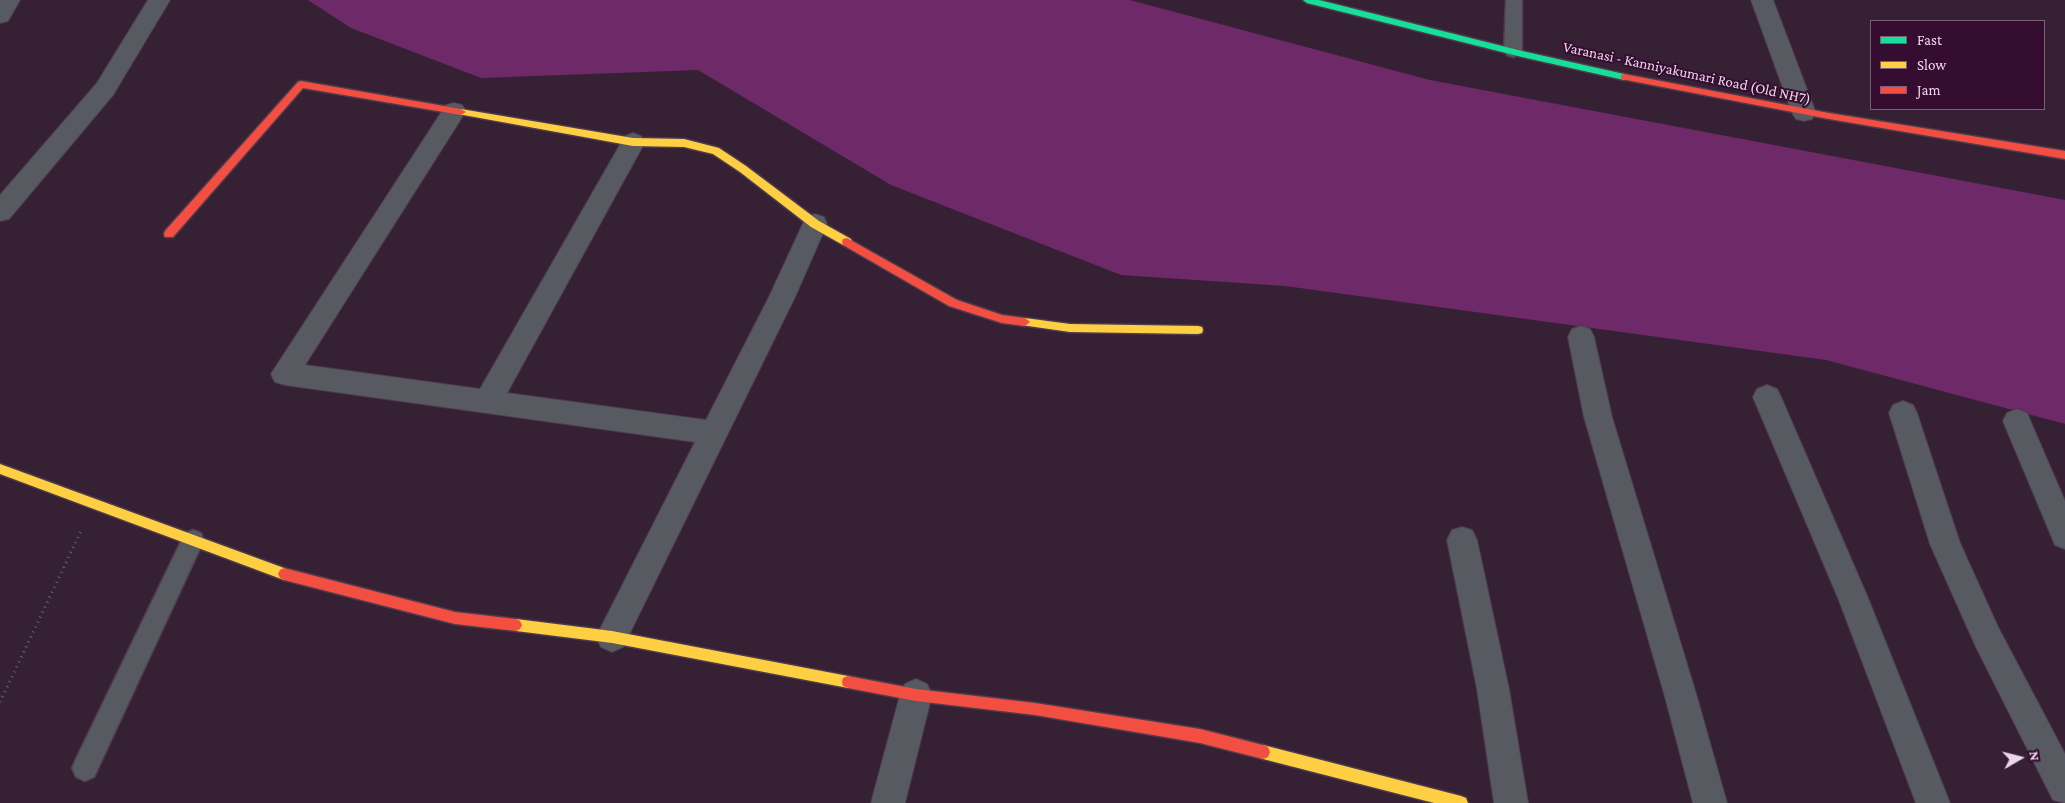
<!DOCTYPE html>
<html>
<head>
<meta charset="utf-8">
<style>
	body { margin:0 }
	#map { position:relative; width:2065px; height:803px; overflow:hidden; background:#362034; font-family:"Crimson Pro",serif }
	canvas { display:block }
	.legend { position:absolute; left:1870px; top:20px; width:175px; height:90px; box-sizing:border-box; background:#340d30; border:1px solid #7e5d7a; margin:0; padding:6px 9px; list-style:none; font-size:15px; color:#eed5ea }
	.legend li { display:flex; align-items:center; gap:10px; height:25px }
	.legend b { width:25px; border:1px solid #7e5d7a }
	.north { position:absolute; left:1995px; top:733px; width:50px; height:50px; -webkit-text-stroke:4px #340d30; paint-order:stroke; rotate:82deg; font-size:14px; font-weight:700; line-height:20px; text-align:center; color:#eed5ea }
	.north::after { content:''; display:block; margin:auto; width:18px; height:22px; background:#eed5ea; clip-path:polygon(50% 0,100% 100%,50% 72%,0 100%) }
</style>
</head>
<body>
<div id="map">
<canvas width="2065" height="803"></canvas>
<ul class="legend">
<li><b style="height:6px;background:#16e098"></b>Fast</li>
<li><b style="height:6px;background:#ffcf43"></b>Slow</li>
<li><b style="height:6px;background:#f24e42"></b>Jam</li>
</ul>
<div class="north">N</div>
</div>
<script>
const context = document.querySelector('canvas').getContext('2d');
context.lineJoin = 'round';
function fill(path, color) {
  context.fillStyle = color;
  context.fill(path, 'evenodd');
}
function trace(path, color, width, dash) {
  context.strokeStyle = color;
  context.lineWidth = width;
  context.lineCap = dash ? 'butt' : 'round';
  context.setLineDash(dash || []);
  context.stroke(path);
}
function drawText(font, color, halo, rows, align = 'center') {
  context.font = font + ' "Crimson Pro",serif';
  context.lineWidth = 4;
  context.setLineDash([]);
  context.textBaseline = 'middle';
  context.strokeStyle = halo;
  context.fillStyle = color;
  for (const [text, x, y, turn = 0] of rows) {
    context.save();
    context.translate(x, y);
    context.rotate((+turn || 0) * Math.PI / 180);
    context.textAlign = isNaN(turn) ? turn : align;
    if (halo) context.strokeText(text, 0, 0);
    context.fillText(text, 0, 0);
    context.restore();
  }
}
const water = new Path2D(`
	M308,0H1130L1430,80L2065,200V424L1826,360L1285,286L1121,275L891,185L698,70L481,78L351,28Z`);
const path = new Path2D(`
	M0,702L81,531`);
const lane = new Path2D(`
	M1506,0H1522V51L1519,55L1513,57L1507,55L1504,51Z
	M193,530L201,533L204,540L94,777L85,781L76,777L72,768L76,759L185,533Z`);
const street = new Path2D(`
	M0,0H20L8,21L0,23Z
	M148,0H170L113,95L9,219L0,221V195L97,83Z
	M1751,0H1773L1816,113L1812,119L1804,121L1796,119L1792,113Z
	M454,103L462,105L466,111L305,365L480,389L625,136L633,133L641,136L645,142L507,393L706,420L769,297L806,217L815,214L824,217L827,224L795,297L623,647L612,652L601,647L596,637L695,442L285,385L275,382L271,374L446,105Z
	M1581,326L1590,329L1594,337L1612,417L1697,697L1727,803H1693L1665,697L1584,417L1568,337L1572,329Z
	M1767,385L1777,389L1781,397L1868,598L1950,803H1916L1838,598L1753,397L1757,389Z
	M1903,401L1913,405L1917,413L1960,543L1998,627L2065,754V803L2053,800L1976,647L1930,544L1889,413L1893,405Z
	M2017,409L2027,413L2065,501V549L2055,545L2003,421L2007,413Z
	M1462,527L1472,530L1477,540L1509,689L1528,803H1494L1477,689L1447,540L1452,530Z
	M916,679L927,684L932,695L905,803H871L900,695L905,684Z`);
const fast = new Path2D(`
	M1303,0H1319L1522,51L1624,74L1629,77L1624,80L1522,57L1307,3Z`);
const slow = new Path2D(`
	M461,109L633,138L684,139L719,148L746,166L819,221L851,239L852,242L851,245H843L811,227L740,172L713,154L684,147L633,146L458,114L456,112Z
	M1025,318L1070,324L1198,326L1202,327L1203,330L1202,333L1198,334L1070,332L1021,325L1020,322Z
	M0,464L284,568L288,570L290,574L288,578L284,580L0,474Z
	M516,619L612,631L848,676L853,678L854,682L853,686L848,688L612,643L516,631L512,629L510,625L512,621Z
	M1263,745L1461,796L1466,798L1468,803H1434L1263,759L1258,757L1256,752L1258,747Z`);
const jam = new Path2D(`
	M1624,74L1829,113L2065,151V159L1829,119L1621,79V75Z
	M301,81L461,109L466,112L461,115L303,88L173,237H165L164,234L165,231L298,82Z
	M847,238L957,300L1002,315L1025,318L1030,322L1025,326L1002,323L949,306L843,245L842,242L843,239Z
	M284,568L455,612L516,619L520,621L522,625L520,629L516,631L455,624L284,580L280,578L278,574L280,570Z
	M848,676L916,689L1035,703L1200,729L1263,745L1268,747L1270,752L1268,757L1263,759L1200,743L1035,715L916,701L848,688L843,686L842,682L843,678Z`);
const streetNames = [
	["Varanasi - Kanniyakumari Road (Old NH7)",1687,73,12]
];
fill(water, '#6e2968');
trace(lane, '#4e3b4c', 3);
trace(street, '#4e3b4c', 2);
trace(fast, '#4e3b4c', 3);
trace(slow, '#4e3b4c', 3);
trace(jam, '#4e3b4c', 3);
trace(path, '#66646c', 3, [1, 4.5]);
fill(lane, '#575a60');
fill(street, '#575a60');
fill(fast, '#16e098');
fill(slow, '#ffcf43');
fill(jam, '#f24e42');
drawText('15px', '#eed5ea', '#340d30', streetNames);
</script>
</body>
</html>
